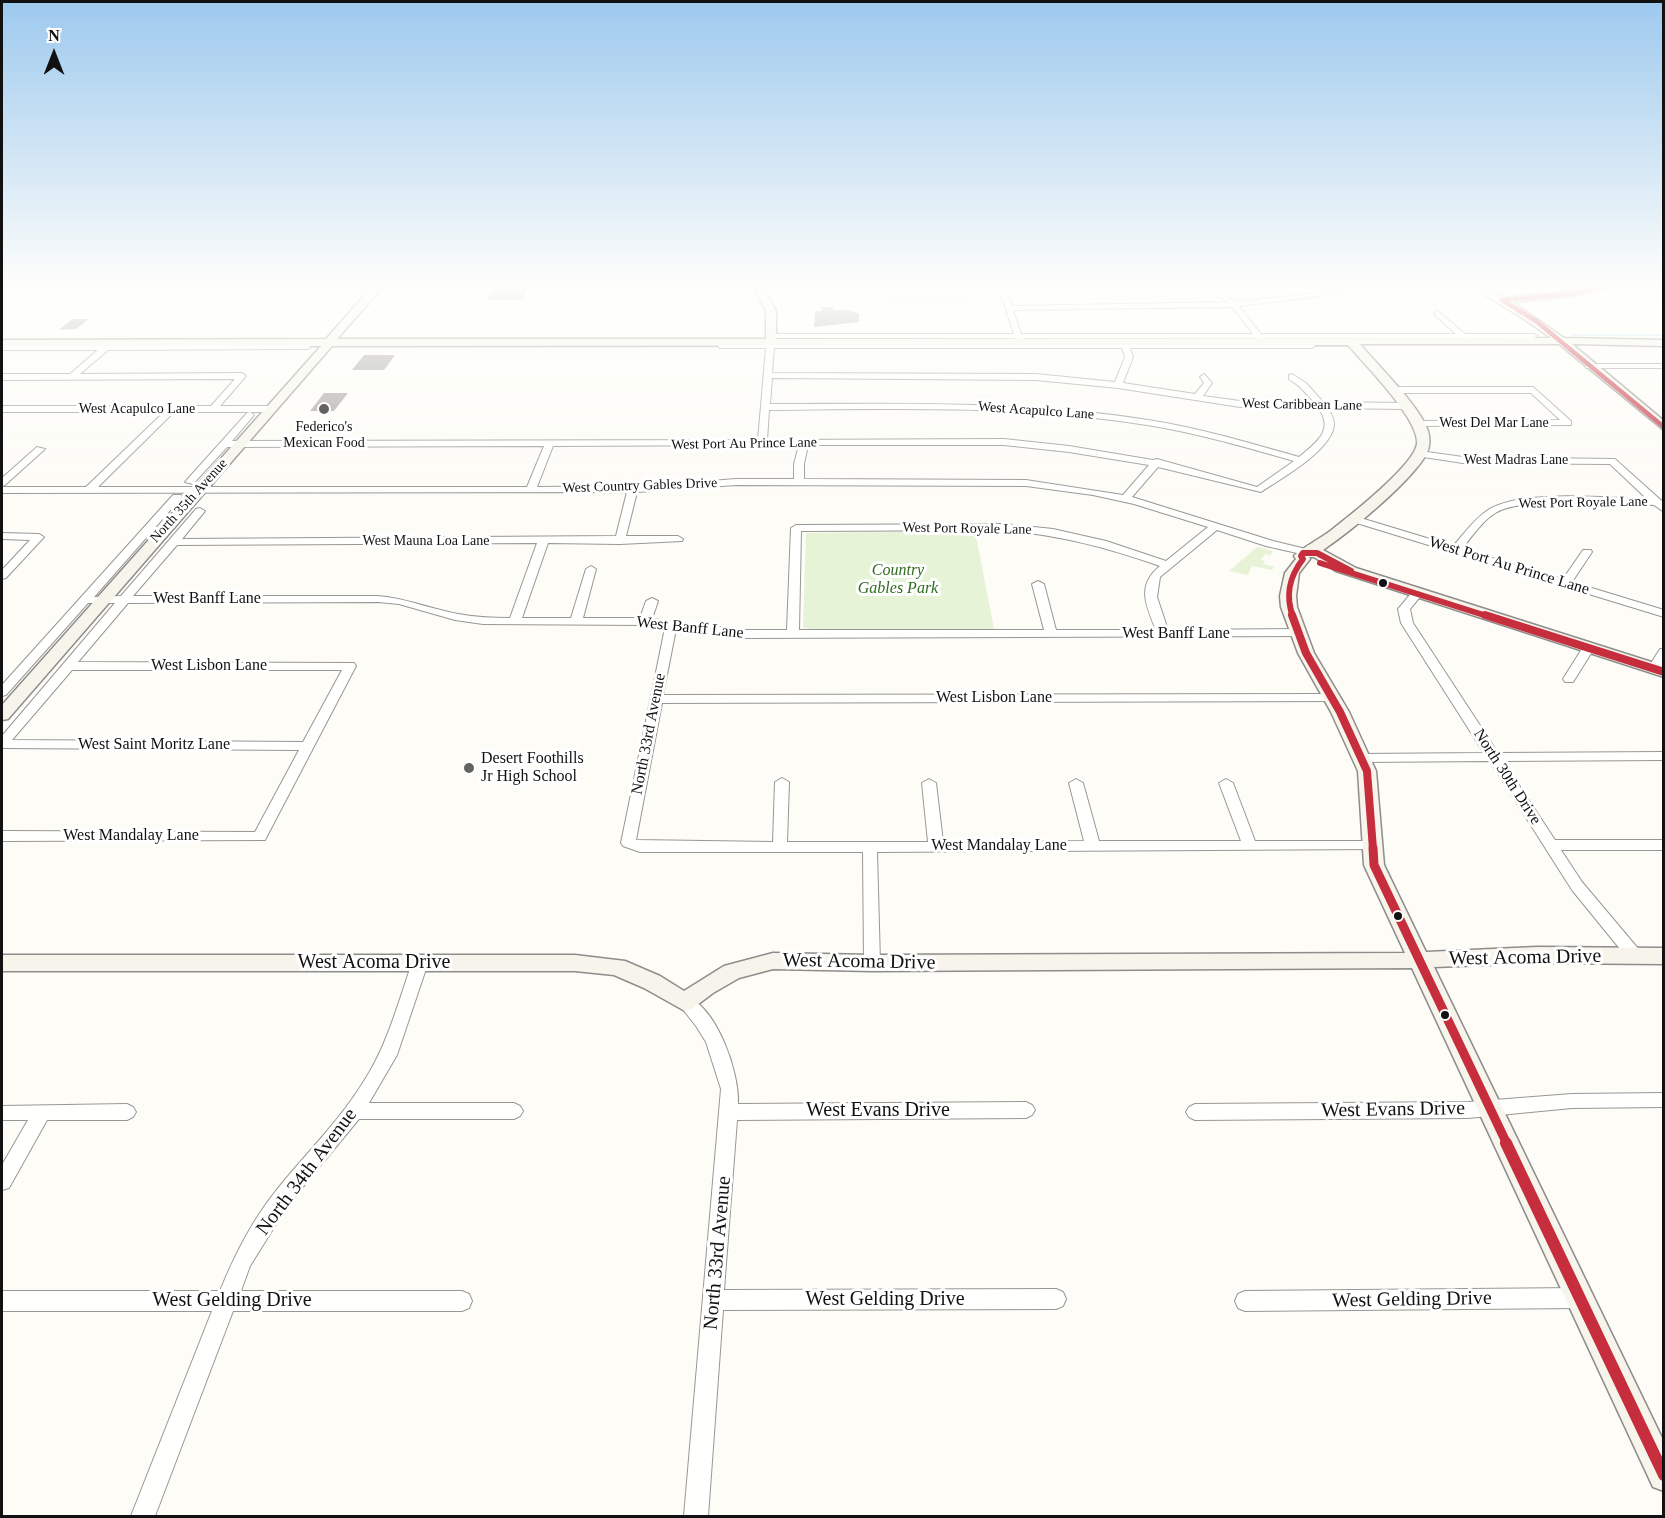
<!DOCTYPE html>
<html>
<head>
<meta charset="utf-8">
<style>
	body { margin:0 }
	#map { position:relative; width:1665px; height:1518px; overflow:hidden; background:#fdfcf7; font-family:"Times New Roman",serif }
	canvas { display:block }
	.frame { position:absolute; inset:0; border:3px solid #111; pointer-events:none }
	.north { position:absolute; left:24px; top:24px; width:60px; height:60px; -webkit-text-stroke:4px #fff; paint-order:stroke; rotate:0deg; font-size:16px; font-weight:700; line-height:24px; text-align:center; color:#111 }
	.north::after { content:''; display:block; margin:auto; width:21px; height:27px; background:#111; clip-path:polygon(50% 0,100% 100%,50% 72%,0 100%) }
</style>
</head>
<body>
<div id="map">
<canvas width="1665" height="1518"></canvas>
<div class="frame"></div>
<div class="north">N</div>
</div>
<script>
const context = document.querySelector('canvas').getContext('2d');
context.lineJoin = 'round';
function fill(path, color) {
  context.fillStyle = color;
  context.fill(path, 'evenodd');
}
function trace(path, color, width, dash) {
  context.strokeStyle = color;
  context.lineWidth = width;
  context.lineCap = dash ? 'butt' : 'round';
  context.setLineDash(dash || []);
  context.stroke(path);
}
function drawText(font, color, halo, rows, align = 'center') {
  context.font = font + ' "Times New Roman",serif';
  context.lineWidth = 6;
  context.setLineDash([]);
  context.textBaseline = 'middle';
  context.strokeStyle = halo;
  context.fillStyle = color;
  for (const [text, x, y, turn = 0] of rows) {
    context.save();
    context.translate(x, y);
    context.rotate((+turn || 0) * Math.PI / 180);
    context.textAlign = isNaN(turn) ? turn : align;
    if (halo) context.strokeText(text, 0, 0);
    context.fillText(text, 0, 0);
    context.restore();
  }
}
const green = new Path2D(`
	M975,531L994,629H810L803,627L806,533Z
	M1257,547L1273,551L1270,555L1265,554L1261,560L1265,561L1263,564L1274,567L1272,570L1252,566L1248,575L1229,571Z`);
const pitch = new Path2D(`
	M883,288H968L972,305H895L884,303Z`);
const stream = new Path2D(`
	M1572,335H1664`);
const building = new Path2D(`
	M494,289H528L522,300H487Z
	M822,307H833V310H848L859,314V322L814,327L815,311H822Z
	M72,319H89L76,329L59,330Z
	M364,355H395L384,370H352Z
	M324,393H348L334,411H310Z`);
const street = new Path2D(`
	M999,288H1006L1012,306L1228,302L1204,288H1213L1236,302L1358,288H1383L1239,306L1261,334H1456L1435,315V311H1438L1465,334H1534L1538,336L1534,338H1469L1465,340L1461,338H1264L1261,341L1256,338H1023L1024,341L1020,343L1015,338H771L767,336L771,334H1014ZM1232,307L1253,334H1021L1013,310Z
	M1123,339L1128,344H1306L1305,341L1309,339H1312L1315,346L1311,348H1130L1133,357L1123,383L1195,394L1204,383L1200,377L1204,374L1212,383L1203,396L1240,401L1314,402L1300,387L1289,379V375L1292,374L1306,383L1323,402L1406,403L1410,406L1406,409L1327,408C1332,414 1336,421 1333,430C1325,454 1282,478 1261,492L1158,467L1132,497L1273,541L1310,550L1311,552L1306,555L1266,546L1217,530L1160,577L1157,597L1168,630L1299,629L1303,630L1305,633L1303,636L745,638L676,629L663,695L1332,694L1336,695L1338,698L1336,701L662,703L636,840L773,842L775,782L782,778L789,782L787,842H928L922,783L929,779L936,783L943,842L1084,841L1069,783L1076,779L1083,783L1099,841H1241L1219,783L1226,779L1233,783L1255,841H1371L1376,843L1378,846L1376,849L877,852L880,963L878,967L872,969L866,967L864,963L863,852H640L623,846L621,843L665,628L645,625L483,624L455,620L399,604L378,602L128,603L78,662L354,663L356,666L265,840L2,841V831L255,832L299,750L2,748V736L115,603H88L6,695L2,696V685L173,495H181L182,497L94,597L121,596L196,509L200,508L205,511L182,539L616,536L627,492L2,493V487H86L164,412H2V406H211L235,379L2,380V374H70L98,350H2V346L104,345L109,343L113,345H307L311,347L307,349L108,350L80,374L242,373L246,376L220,406H273L277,409L273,412H174L98,487H527L544,446L227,447L193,484L185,482L247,413L250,412L254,415L232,441L758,440L766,348H719V344H767L771,340L775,344H1120L1119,341ZM774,348H1122L1125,357L1115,382L1036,374L772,373ZM772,378L1036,380L1118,388L1240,407L1318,408C1335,430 1316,443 1299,457C1249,443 1200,428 1148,420C1023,400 896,404 770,404ZM769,410C895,409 1023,405 1147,425C1197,433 1245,447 1294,461L1257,487L1157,459L1153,460L1069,446L1004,439L767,440ZM766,445H799L794,464V479H736L647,486L537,487L553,446ZM808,445H1004L1069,452L1149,465L1123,495L1026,480L804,479V464ZM736,485L1026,486L1093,495L1134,504L1208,527L1166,561L1106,541L1053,529L1005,524L796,525L791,528L787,630H745L652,619L658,601L652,598L646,601L640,618H583L596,569L591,566L586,569L571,618H522L548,543L620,544L682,541L683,539L678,536H626L637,492ZM1005,530C1063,536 1105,547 1160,566C1136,585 1146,606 1156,630H1056L1044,584L1038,581L1032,584L1044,630H799L801,531ZM537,543L510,618C493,618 475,617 458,614C430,609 406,598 378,596H133L177,545ZM72,670H342L303,742L12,740Z
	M1586,364H1664V368H1586Z
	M1533,387L1571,421V425L1419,426L1416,425V421L1560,420L1531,393H1392L1388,390L1392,387Z
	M37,447L45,449L5,485L2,486V478Z
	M1420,451L1463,457L1615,459L1664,503V512L1654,505C1617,504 1528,496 1497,512C1483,520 1472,536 1462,549L1563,579L1583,550H1591L1592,552L1572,582L1664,610V617L1350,521V517L1354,516L1453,546C1464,534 1474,519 1488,510C1520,489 1608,498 1647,499L1610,464L1463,463L1417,456V452Z
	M2,533L39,534L44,537L6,578L2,579V570L30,540L2,539Z
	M1418,589L1424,592L1410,609L1413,623L1498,753L1664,752V760L1503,761L1555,840H1664V850H1561L1582,882L1641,952L1643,956L1641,960L1635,962L1629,960L1572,890L1490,761L1362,762L1355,758L1362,754L1484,753L1401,623L1398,609L1414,590Z
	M1589,643L1595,647L1575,679L1573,682H1565L1563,679L1585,644Z
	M1660,649H1664V663L1658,671H1650L1648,668Z
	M420,957L426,959L428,963L397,1055L369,1103H514L520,1106L523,1111L520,1116L514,1119H359L288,1205L250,1266L241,1291H462L469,1294L472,1301L469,1308L462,1311H233L155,1516H131L212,1311H2V1291H220C234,1256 252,1221 275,1192C305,1154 339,1122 364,1081C387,1046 398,1003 412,963L414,959Z
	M685,996C717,1006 740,1074 738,1104L1026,1102L1032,1105L1035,1110L1032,1115L1026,1118L737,1120L724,1290L1056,1289L1063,1292L1066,1299L1063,1306L1056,1309L723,1310L708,1516H684L721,1089L706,1042L696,1026L677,1002L679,997Z
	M1664,1093V1107L1572,1108L1468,1118L1195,1120L1189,1117L1186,1112L1189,1107L1195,1104L1468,1102L1572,1094Z
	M127,1104L133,1107L136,1112L133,1117L127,1120H47L9,1188L2,1190V1165L28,1120H2V1106Z
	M1579,1288L1586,1291L1589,1298L1586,1305L1579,1308L1245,1311L1238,1308L1235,1301L1238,1294L1245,1291Z`);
const secondary = new Path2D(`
	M371,288H382L337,339H766V311L754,288H764L776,311V339L1551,338L1524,319L1474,288C1490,288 1496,296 1506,297C1540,297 1573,288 1607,288L1569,297L1512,302L1564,338L1664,340V346L1572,344L1664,421V430L1559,344H1360C1378,366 1420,406 1428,431C1430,438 1430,446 1427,453C1412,481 1350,532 1323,550L1356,568L1664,666V677L1336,571L1314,557H1309L1310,559L1299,573L1296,596L1297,607L1314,653L1349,712L1376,771L1384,865L1426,952L1537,947L1664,948V964L1537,963L1434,967L1664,1442V1491L1653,1487L1412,968L872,971L773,969L739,978L713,993L693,1008L685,1011L644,988L614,975L575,971H2V955H575L625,961L660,976L684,991L724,966L773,953L872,955L1405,953L1364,865L1358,771L1331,712L1298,653L1281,607L1280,596L1285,573L1296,559L1294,556C1297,551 1325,536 1334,528C1352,514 1414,465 1417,444C1420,420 1365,365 1348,345L332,346L8,719L2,720V705L321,346H2V340L326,339Z`);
const bus1Far4 = new Path2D(`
	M1502,300L1536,321L1664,427
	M1502,300L1569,294L1600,288`);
const bus1Far3 = new Path2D(`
	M1320,563L1490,617
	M1293,617C1285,595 1289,577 1303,559L1301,556L1303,553H1317L1351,571`);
const bus1Far2 = new Path2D(`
	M1292,615L1306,653L1340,712L1367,771L1373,849
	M1485,615L1664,672`);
const bus1Far1 = new Path2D(`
	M1373,848L1374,865L1507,1144`);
const bus1 = new Path2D(`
	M1506,1143L1664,1475`);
const markers = [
	[324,409,6,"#646362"],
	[1383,583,5,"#111"],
	[469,768,6,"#646362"],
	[1398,916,5,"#111"],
	[1445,1015,5,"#111"]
];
const farStreetnames = [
	["West Caribbean Lane",1302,405,1],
	["West Acapulco Lane",137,409],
	["West Acapulco Lane",1036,411,4],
	["West Del Mar Lane",1494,423],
	["West Port Au Prince Lane",744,444,-1],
	["West Madras Lane",1516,460],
	["West Country Gables Drive",640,486,-2],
	["North 35th Avenue",189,501,-48],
	["West Port Royale Lane",1583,503,-1],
	["West Port Royale Lane",967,529,1],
	["West Mauna Loa Lane",426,541]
];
const farPoinames = [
	["Federico's",324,427],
	["Mexican Food",324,443]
];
const streetNames = [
	["West Port Au Prince Lane",1509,566,17],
	["West Banff Lane",207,599],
	["West Banff Lane",690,628,6],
	["West Banff Lane",1176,634],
	["West Lisbon Lane",209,666],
	["West Lisbon Lane",994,698],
	["North 33rd Avenue",649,734,-79],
	["West Saint Moritz Lane",154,745],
	["North 30th Drive",1507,777,57],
	["West Mandalay Lane",131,836],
	["West Mandalay Lane",999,846]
];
const parkNames = [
	["Country",898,571],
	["Gables Park",898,589]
];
const poiNames = [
	["Desert Foothills",481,759],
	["Jr High School",481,777]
];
const nearStreetnames = [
	["West Acoma Drive",1525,958,-1],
	["West Acoma Drive",859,962,1],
	["West Acoma Drive",374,963],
	["West Evans Drive",1393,1110,-1],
	["West Evans Drive",878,1111],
	["North 34th Avenue",307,1172,-53],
	["North 33rd Avenue",718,1253,-85],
	["West Gelding Drive",885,1300],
	["West Gelding Drive",1412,1300,-1],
	["West Gelding Drive",232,1301]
];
fill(green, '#e7f3d7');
fill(pitch, '#f0f6e1');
trace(stream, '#cde8f7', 2);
fill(building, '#a19f9c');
trace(street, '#979795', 2);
trace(secondary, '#8e8d8b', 3);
fill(street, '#fffffe');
fill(secondary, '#f6f4eb');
trace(bus1Far4, '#c62d3d', 4.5);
trace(bus1Far3, '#c62d3d', 6);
trace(bus1Far2, '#c62d3d', 8);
trace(bus1Far1, '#c62d3d', 9);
trace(bus1, '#c62d3d', 12);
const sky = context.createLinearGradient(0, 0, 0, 501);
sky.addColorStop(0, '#9dc9ee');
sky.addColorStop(0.57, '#fefefb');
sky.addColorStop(1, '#fefefb00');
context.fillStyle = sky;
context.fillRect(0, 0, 1665, 501);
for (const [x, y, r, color] of markers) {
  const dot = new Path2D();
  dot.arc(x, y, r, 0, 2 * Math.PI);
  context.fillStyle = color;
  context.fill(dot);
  trace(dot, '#fff', 2);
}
drawText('14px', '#111', '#fff', farStreetnames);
drawText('14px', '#111', '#fff', farPoinames);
drawText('16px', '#111', '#fff', streetNames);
drawText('italic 16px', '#2f6b1f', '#fff', parkNames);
drawText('16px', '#111', '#fff', poiNames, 'left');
drawText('20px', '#111', '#fff', nearStreetnames);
</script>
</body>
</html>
